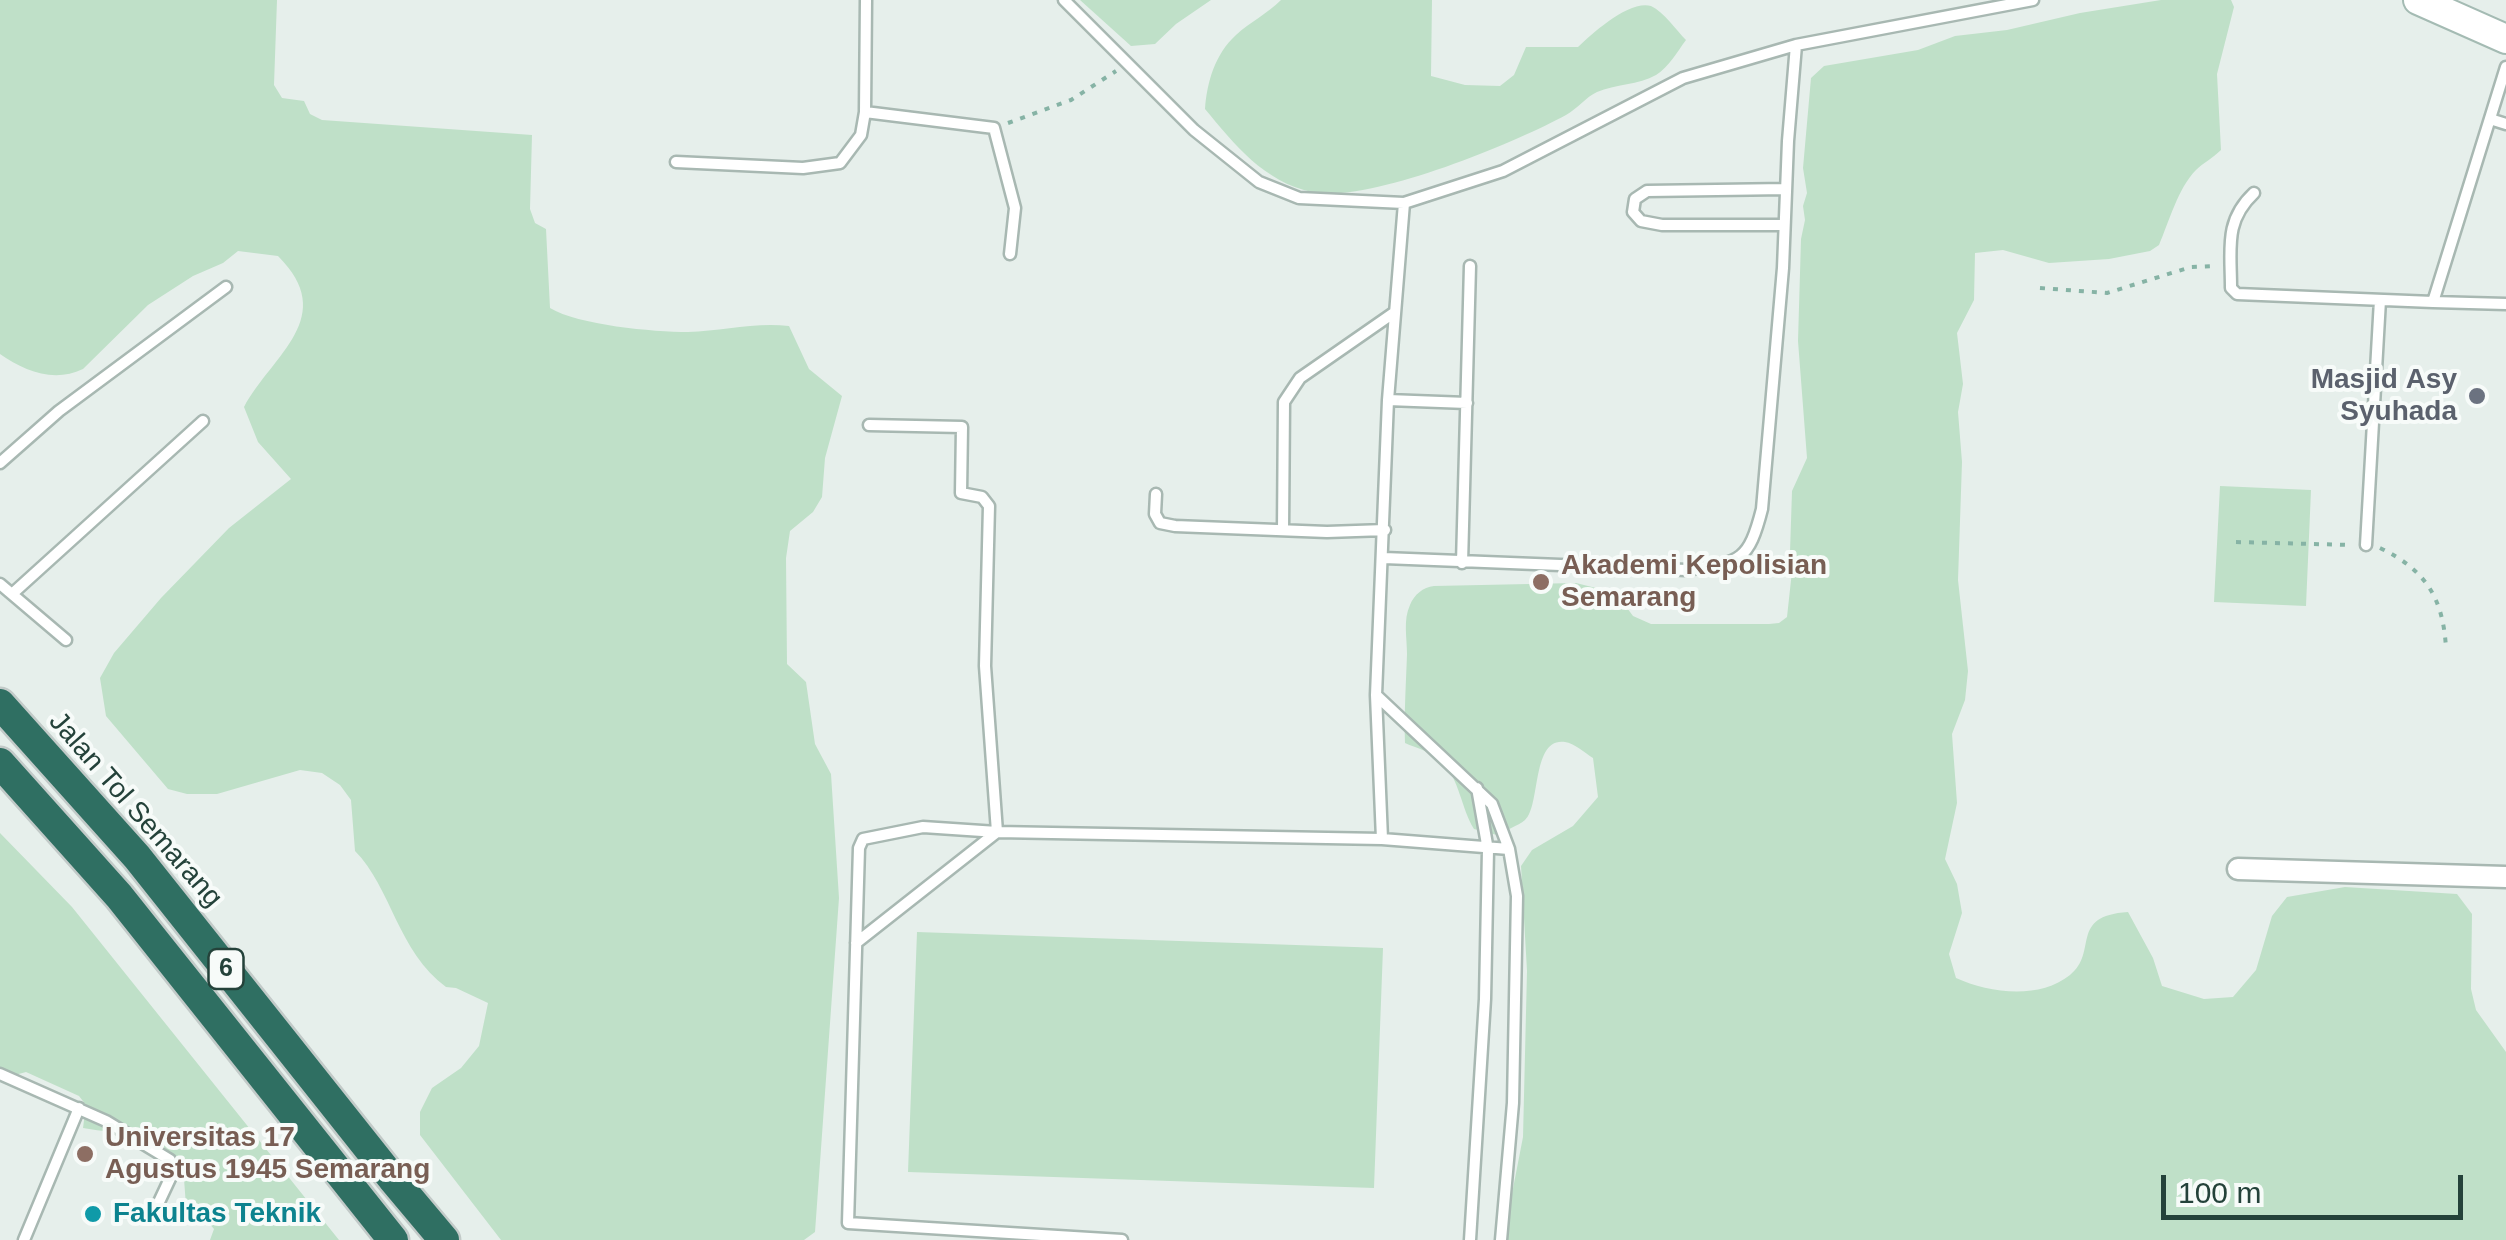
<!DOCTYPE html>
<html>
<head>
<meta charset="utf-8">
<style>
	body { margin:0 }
	#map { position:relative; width:2506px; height:1240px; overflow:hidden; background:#e6efeb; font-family:Arial,sans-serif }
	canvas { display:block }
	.scale { position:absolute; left:2161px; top:1175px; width:302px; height:45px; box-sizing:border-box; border:5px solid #24423a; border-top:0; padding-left:12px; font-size:30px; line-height:35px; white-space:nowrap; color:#24423a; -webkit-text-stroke:8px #f7fbf9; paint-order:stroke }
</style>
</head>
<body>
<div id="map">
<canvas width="2506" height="1240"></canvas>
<div class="scale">100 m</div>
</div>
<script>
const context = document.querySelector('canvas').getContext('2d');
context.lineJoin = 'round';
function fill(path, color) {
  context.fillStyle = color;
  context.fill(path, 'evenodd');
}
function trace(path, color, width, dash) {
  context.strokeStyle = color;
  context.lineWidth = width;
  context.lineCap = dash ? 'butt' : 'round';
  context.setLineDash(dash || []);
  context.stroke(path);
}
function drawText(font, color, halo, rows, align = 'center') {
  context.font = font + ' Arial,sans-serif';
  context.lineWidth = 8;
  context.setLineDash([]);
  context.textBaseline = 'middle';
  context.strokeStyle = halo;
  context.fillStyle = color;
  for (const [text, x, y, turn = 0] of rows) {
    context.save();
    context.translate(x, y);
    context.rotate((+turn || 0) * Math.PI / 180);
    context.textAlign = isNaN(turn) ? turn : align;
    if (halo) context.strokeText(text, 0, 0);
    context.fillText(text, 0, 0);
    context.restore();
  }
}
const green = new Path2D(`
	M0,0H277L274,85L282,98L304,101L310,114L322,120L532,135L530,209L535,223L546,229L550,308C578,325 653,332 688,332C722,331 755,322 789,326L809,369L842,396L825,458L822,497L813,512L790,531L786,558L787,664L806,682L815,744L831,774L839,898L815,1232L804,1240H501L420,1135V1112L432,1088L461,1068L479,1046L488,1003L456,988L446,987C398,952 391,887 355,851L351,800L340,785L322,773L300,770L217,794H187L168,789L106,716L100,678L114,653L161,598L229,528L291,479L258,442L244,407C273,354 339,317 278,256L238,251L223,263L193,276L148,305L83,369C54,383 24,371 0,354Z
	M1080,0H1211L1176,24L1155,44L1131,46Z
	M1281,0H1432L1431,76L1465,85L1500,86L1514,75L1526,47H1578C1593,33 1629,0 1651,6C1664,12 1676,30 1686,40C1677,52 1669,67 1656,75C1639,85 1615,84 1597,92C1586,97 1577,109 1566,115C1515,143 1368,204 1312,192C1264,182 1234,144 1205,109C1207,82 1215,54 1236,35C1250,22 1267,14 1281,0Z
	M2161,0H2231L2234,7L2217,74L2221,150C2213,158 2203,163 2196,170C2178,188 2169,222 2159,245L2150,251L2109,259L2049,263L2003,250L1975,253L1974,300L1957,333L1963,384L1958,412L1962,462L1958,580L1968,671L1965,700L1952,734L1957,803L1945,859L1957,884L1962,913L1949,954L1956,978C1989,993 2039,1000 2070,975C2099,952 2068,916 2128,912L2153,958L2162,986L2204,999L2233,997L2256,970L2272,916L2287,897L2345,887L2457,894L2472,914L2471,989L2476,1010L2506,1052V1240H1503L1523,1137L1527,971L1521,866L1532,850L1573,826L1598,797L1593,758C1585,753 1574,743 1565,742C1531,737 1541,806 1525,820C1518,826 1505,830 1497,835L1474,829C1461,808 1460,780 1442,762C1435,753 1416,748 1405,743C1404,713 1406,684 1407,654C1407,637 1403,620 1410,605C1414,595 1423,587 1434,586L1576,583L1616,593L1633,616L1651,624H1769L1779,623L1787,617L1792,571L1790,552L1792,491L1807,458L1798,341L1801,239L1805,220L1803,206L1807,193L1803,168L1811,78L1824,66L1918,50L1955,36L2007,30L2080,13Z
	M2220,486L2311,490L2306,606L2214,602Z
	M0,833L72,907L339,1240H210L214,1229L202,1215L186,1206L183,1165C175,1158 166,1148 157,1143C134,1130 108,1133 83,1128L86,1105L79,1096L26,1072L15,1075L0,1073Z
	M917,932L1383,948L1374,1188L908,1172Z`);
const path = new Path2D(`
	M1008,123L1071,100L1116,71
	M2040,288L2107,293L2191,267L2216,266
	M2236,542L2351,545
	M2380,548C2426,570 2443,598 2446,648`);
const lane = new Path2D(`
	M1064,0L1194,130L1259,182L1299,198L1404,203L1503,171L1683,78L1796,45L2033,0
	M2506,67L2433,302L2506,304
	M865,112L994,128L1015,208L1010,254
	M2490,119L2506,124
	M676,162L803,168L840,163L861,135L865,112L866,0
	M2254,193C2224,221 2231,249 2231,288L2237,294L2433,302
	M1784,225H1662L1641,221L1633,212L1635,199L1647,191L1786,189
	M1388,400L1467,403
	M0,463L59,411L226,287
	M1156,494L1155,514L1160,523L1175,526L1327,532L1385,530
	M1283,530L1284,402L1300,378L1395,312
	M2366,545L2380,300
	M1384,558L1686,570C1739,562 1748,564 1762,509L1783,268L1788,141L1796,45
	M1462,563L1470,266
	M0,584L66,640
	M12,594L203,421
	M1376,695L1492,804L1509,849L1517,896L1513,1103L1501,1240
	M1382,839L1376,695L1388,400L1404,203
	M856,943L997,832L985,666L989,506L982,497L961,493L962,427L869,425
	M0,1074L106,1121L170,1160L174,1170L159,1202
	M24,1240L79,1108
	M1122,1240L848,1223L859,848L863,839L923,827L997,832L1382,839L1509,849
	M1470,1240L1485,999L1488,850L1477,788`);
const street = new Path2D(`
	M2238,869L2506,877`);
const secondary = new Path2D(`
	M2418,0L2506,39`);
const highway = new Path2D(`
	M0,704L137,857L392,1178L444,1240
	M0,763L119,896L393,1240`);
const markers = [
	[2477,396,10,"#6b7280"],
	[1541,582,10,"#8d6e63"],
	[85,1154,10,"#8d6e63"],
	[93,1214,10,"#0f9aa8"]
];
const shields = [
	[226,969,35]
];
const shieldNames = [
	["6",226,969]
];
const worshipNames = [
	["Masjid Asy",2457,380],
	["Syuhada",2457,412]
];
const educationNames = [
	["Akademi Kepolisian",1561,566],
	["Semarang",1561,598],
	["Universitas 17",105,1138],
	["Agustus 1945 Semarang",105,1170]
];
const streetNames = [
	["Jalan Tol Semarang",135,810,49]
];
const cultureNames = [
	["Fakultas Teknik",113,1214]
];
fill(green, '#bfe0c8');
trace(lane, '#a8b8b2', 15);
trace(street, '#a8b8b2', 25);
trace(secondary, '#a4bbb3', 32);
trace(highway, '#c2cac8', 35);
trace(path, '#86b3a5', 4, [5, 8]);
trace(lane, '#fff', 10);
trace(street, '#fff', 20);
trace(secondary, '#fff', 28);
trace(highway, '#2f6f62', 30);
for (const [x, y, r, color] of markers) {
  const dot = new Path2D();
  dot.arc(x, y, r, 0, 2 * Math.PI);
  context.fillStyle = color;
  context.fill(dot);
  trace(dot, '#f7fbf9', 4);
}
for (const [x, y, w] of shields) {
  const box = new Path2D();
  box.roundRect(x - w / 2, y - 20, w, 40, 8);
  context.fillStyle = '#f7fbf9';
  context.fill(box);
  trace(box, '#24423a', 2.5);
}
drawText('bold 25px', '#24423a', null, shieldNames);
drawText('bold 28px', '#5b616d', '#f7fbf9', worshipNames, 'right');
drawText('bold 28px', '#785e54', '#f7fbf9', educationNames, 'left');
drawText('28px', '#24423a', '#f7fbf9', streetNames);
drawText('bold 28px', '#0d838f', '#f7fbf9', cultureNames, 'left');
</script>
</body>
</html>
